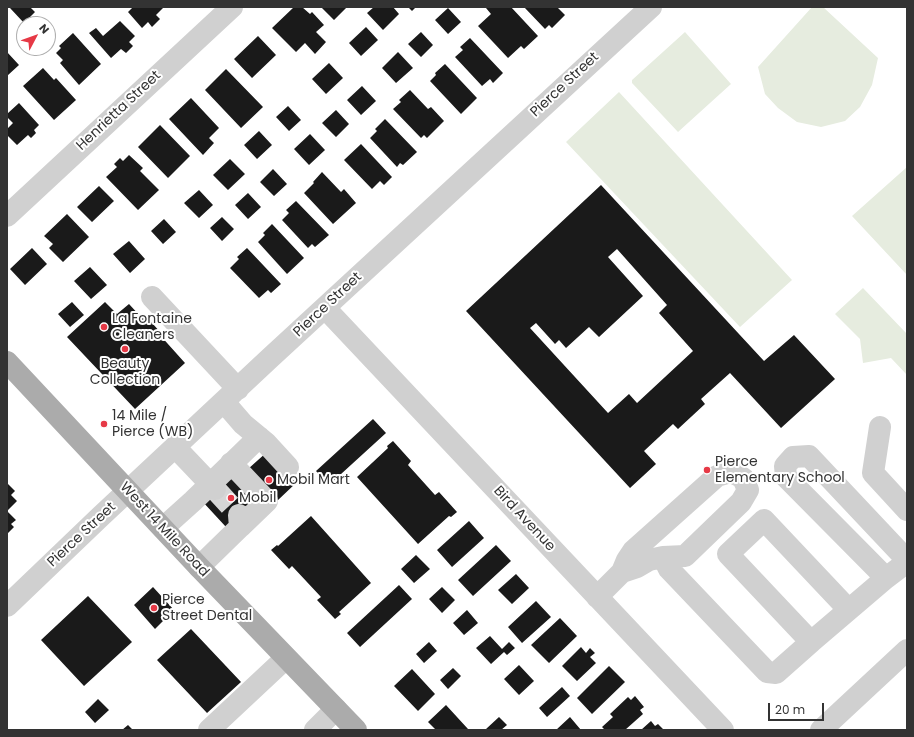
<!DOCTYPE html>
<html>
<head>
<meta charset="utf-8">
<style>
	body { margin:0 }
	#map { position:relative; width:914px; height:737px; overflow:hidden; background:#fff; font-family:Poppins,sans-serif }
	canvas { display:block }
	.frame { position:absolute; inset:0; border:8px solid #333; pointer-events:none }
	.north { position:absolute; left:16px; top:16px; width:40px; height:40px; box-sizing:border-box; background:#fff; border:1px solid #adadad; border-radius:50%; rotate:49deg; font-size:11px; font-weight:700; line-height:16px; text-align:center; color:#333 }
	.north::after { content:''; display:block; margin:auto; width:14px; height:18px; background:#e63946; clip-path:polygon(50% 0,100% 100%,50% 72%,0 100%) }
	.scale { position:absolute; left:768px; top:703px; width:56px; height:18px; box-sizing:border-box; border:2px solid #333; border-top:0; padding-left:5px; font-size:12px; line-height:14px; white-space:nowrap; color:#333; -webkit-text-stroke:3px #fff; paint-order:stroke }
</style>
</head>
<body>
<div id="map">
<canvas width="914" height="737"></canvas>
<div class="frame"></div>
<div class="north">N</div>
<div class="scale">20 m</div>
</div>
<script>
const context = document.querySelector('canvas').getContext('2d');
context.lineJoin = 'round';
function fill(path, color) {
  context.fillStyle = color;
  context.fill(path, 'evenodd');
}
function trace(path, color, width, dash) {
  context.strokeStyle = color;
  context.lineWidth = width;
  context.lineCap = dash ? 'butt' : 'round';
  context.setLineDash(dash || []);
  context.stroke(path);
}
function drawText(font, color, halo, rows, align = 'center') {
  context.font = font + ' Poppins,sans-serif';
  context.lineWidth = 4;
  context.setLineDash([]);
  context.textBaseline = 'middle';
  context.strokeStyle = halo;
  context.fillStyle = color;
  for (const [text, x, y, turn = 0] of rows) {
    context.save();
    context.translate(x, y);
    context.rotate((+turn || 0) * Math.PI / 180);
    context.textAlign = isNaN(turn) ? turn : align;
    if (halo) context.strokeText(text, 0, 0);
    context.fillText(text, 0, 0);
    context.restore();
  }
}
const green = new Path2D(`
	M812,7H823L878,58L872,85L860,107L845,121L821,127L797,122L778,108L765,94L758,67Z
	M685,32L731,84L678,132L632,83V80Z
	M619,92L792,280L740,327L566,142Z
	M907,167V275L852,216Z
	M863,288L907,334V375L891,358L863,363L860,339L835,314Z`);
const building = new Path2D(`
	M11,7H30L35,12L24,23L10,8Z
	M133,7H164L156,15L160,19L152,27L148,22L142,28L128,12Z
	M294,7H302L310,14L312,12L324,25L316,32L326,42L315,54L305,43L296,52L272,28Z
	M321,7H347L334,20Z
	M374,7H393L399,14L383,30L367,13Z
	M408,7H416L412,11Z
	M486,7H511L538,36L524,49L521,46L508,58L478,26L491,14L486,8Z
	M524,7H557L565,15L552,28L549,25L545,29Z
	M448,8L461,22L448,34L435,20Z
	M120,21L135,36L129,42L133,46L126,53L121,49L111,58L89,33L96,28L103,36Z
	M366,27L378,40L361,56L349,43Z
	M421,32L433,45L421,57L408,44Z
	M73,33L101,64L79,85L60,63L63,60L56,53L61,48L59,46Z
	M258,36L276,55L252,78L234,59Z
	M470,38L503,73L493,83L490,79L482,86L455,57L463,50L460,47Z
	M7,52L19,65L7,76Z
	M398,52L413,68L396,83L382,68Z
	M329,63L343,78L326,94L312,79Z
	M445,64L477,98L461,114L430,81L436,75L435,73Z
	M43,68L54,80L56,78L76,100L54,120L23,86Z
	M226,69L263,107L241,128L205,90Z
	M362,86L376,101L361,115L347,100Z
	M410,90L428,109L431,107L444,121L427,138L424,135L421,138L393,109L401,102L399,100Z
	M191,98L219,128L209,138L214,143L203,155L169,119Z
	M19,103L39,125L34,130L36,133L31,138L28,135L17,145L7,135V129L13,123L7,117V114Z
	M288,106L301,120L289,131L276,117Z
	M336,110L349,124L336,137L322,123Z
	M385,119L417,152L403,165L400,163L397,167L370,138L377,131L375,129Z
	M160,125L190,156L168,178L138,147Z
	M259,131L272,145L257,159L244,145Z
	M310,134L325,150L309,165L294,149Z
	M361,144L392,177L384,185L380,181L372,189L344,160Z
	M129,155L143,168L140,171L159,190L138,210L106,177L117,167L114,164L120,158L123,161Z
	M230,159L245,174L228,190L213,175Z
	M273,169L287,184L274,196L260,182Z
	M322,172L341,192L344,189L356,203L333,224L304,193L314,183L313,182Z
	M601,185L764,361L794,335L835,379L781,428L730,373L701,399L705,404L678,429L673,424L644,451L656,464L630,488L466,311ZM617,249L667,305L659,313L693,351L637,403L629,394L608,413L530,328L536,323L555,344L559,340L566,348L589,327L599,337L643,296L608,257Z
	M99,186L114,201L92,222L77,207Z
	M199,190L213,205L199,218L184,203Z
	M248,193L261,207L248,219L235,205Z
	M296,201L329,235L315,247L312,244L308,248L282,220L289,213L286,210Z
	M67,214L89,237L63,262L49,248L53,244L44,236Z
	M222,217L234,229L222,241L210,228Z
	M164,219L176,232L163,244L151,231Z
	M272,224L304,258L287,274L258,242L265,235L263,233Z
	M129,241L145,259L130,273L113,254Z
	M32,248L47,264L25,285L10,269Z
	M247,248L281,284L271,293L268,290L259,298L230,268L239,259L237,257Z
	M90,267L107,285L91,299L74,281Z
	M72,302L84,315L70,327L58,314Z
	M105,302L117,314L129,304L141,317L144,314L161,333L159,334L185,363L135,409L67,337Z
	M373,419L386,433L329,485L316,471Z
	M393,441L411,461L408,465L435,495L439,492L457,512L451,517L449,516L418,544L357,477L388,448L387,446Z
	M267,452L296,483L277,501L248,469Z
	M234,471L258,497L226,527L202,501Z
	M7,483L15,491L11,495L17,501L7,511L16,520L11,524L14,527L7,534Z
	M311,516L371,583L339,612L341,614L335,619L317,600L321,597L292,566L289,569L271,550L277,545L278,546Z
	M469,521L484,538L452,567L437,550Z
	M496,545L511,561L473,596L458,580Z
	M416,555L430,569L414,583L401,569Z
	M516,574L529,588L512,604L498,590Z
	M399,585L412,599L360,647L347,633Z
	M153,587L174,610L155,629L134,605Z
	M442,587L455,600L442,613L429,599Z
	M88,596L132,642L84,686L41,640Z
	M536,601L551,617L522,643L508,627Z
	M467,610L478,623L464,635L453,623Z
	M560,618L577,636L549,663L531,645Z
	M191,629L241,682L207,713L157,660Z
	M490,636L502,649L509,642L515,648L507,655L504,652L491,664L476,648Z
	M429,642L437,651L424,663L416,654Z
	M581,647L586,653L590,648L595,653L590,657L596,663L577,681L562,666Z
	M519,665L534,681L519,695L504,679Z
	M609,666L625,682L592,714L577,698Z
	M453,668L461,676L448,689L440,680Z
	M412,669L435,694L418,711L394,686Z
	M562,687L570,696L547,717L539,708Z
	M635,696L644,707L640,710L643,714L625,730H605L602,727L613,717L610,714L628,697L631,700Z
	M98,699L109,710L95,723L85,712Z
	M446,705L468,729L467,730H436L428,722Z
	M499,717L507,725L501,730H486V729Z
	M570,717L581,730H556Z
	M651,721L655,726L658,724L664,730H641Z
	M128,725L133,730H122Z`);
const minorTunnel = new Path2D(`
	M215,489L239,515`);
const minor = new Path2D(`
	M7,216L232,7
	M152,297L238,389
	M325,308L723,730
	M224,402L243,424L266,443L288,467
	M880,427L873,473L907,510
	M175,447L215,489
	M231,463L267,501L240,527
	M163,528L193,501L259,437
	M663,557L669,569L767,672L776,673L811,642
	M907,560L809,456L793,457L785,466L786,477L886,578L907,562
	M199,567L240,527L239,515
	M597,597L622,572L637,567L649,560L663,557L685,556L741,502L748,490L743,478L731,472L717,476L633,551L627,560L622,572
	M7,606L101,516L270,358L651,7
	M848,609L764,520L728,554L811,642L886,578
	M209,730L286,658
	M315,730L336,709
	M821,730L907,650`);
const major = new Path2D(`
	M7,362L199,567L356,730`);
const markers = [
	[104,327,4,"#e63946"],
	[125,349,4,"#e63946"],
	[104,424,4,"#e63946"],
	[707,470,4,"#e63946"],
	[269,480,4,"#e63946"],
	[231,498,4,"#e63946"],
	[154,608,4,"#e63946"]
];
const streetNames = [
	["Pierce Street",565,85,-43],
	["Henrietta Street",119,111,-43],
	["Pierce Street",328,305,-43],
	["Bird Avenue",524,519,47],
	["West 14 Mile Road",164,530,47],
	["Pierce Street",82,535,-43]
];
const poiNames = [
	["La Fontaine",112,319],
	["Cleaners",112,335],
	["Beauty",125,364,"center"],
	["Collection",125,380,"center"],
	["14 Mile /",112,416],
	["Pierce (WB)",112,432],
	["Pierce",715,462],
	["Elementary School",715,478],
	["Mobil Mart",277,480],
	["Mobil",239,498],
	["Pierce",162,600],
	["Street Dental",162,616]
];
fill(green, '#e6ecdf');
fill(building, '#1a1a1a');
trace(minorTunnel, '#d6d6d6', 22, [22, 11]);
trace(minor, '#d0d0d0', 22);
trace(major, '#ababab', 22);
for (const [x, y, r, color] of markers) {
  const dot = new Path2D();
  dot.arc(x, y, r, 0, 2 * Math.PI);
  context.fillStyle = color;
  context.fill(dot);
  trace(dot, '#fff', 1.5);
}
drawText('14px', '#333', '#fff', streetNames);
drawText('14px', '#333', '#fff', poiNames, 'left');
</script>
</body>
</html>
